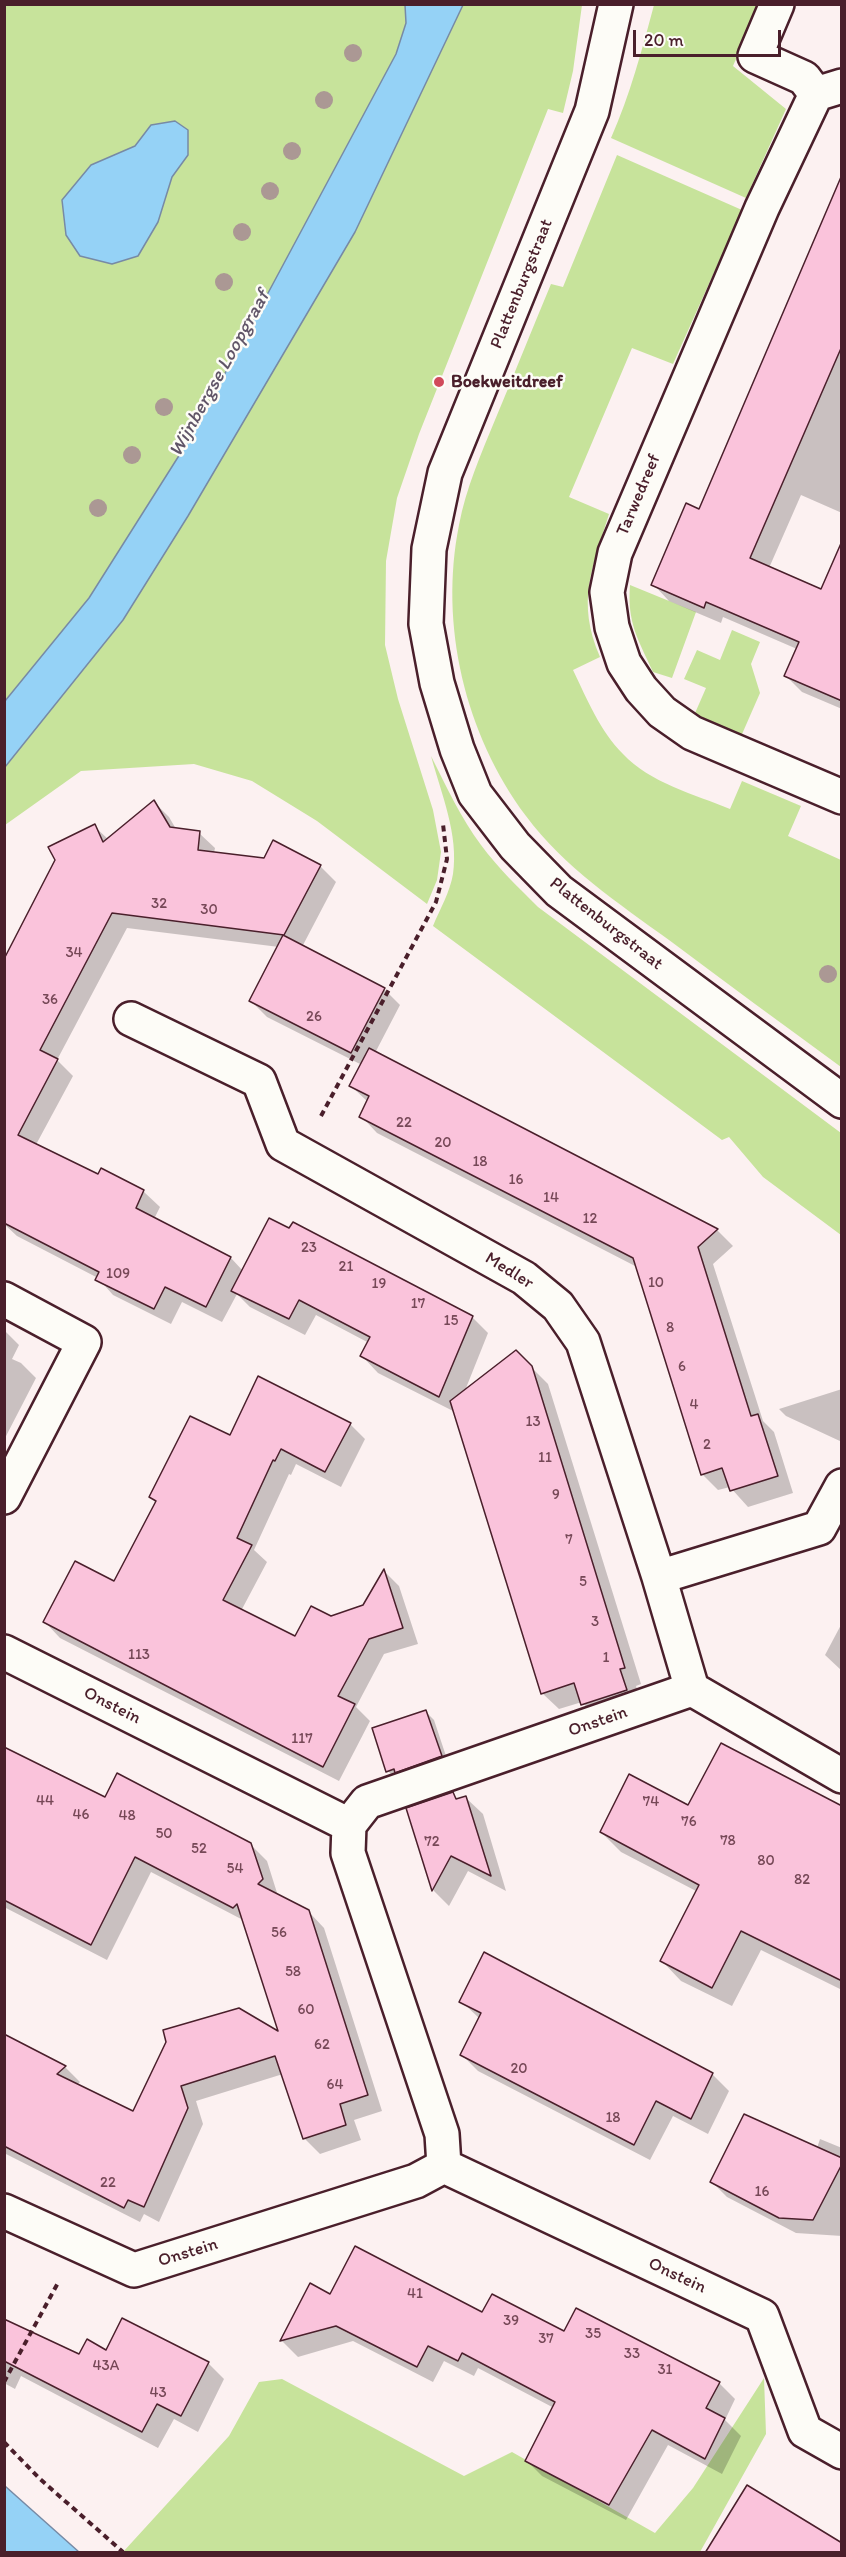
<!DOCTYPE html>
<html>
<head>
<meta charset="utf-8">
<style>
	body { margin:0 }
	#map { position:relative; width:846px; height:2557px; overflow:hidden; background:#fcf1f1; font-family:Itim,sans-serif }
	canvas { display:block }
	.frame { position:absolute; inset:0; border:6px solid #4a1f2b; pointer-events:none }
	.scale { position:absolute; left:633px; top:30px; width:148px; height:27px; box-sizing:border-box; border:3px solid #4a1f2b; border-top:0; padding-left:8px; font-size:18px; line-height:21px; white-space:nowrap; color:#4a1f2b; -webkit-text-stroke:4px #fdfcf7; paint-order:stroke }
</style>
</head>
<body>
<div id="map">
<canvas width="846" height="2557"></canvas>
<div class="frame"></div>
<div class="scale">20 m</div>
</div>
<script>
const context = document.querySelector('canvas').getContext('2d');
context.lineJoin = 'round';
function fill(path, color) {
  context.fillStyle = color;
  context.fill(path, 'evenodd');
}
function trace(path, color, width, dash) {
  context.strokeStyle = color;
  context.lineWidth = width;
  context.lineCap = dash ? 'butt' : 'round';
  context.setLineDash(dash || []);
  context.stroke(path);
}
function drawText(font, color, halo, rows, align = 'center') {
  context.font = font + ' Itim,sans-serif';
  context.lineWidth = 5;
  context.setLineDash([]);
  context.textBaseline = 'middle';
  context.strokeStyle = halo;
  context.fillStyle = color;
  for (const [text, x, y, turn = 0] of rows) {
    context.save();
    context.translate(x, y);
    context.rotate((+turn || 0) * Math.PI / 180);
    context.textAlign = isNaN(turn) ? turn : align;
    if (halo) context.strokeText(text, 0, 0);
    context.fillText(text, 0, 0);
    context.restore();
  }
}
const green = new Path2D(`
	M5,5H405L406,23L396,54L192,435L89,598L5,701Z
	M463,5H582L573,71L563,113L548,109L419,434L397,498L386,561L385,645L398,699L433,810L441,852L437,880L427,904L317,821L252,781L194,764L81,771L5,825V767L123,620L431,67Z
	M654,5H759L733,66L786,109L746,198L611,138C630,95 642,50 654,5Z
	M617,155L742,210L673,364L632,348L569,497L609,514C592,569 576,601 600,657L573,670C587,699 600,731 623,754C650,783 694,794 730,809L742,781L801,806L788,836L841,860V1067C784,1025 726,983 669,940C618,903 564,867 526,816C465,734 439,625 459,525C466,488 481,454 495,420C514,375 532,329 551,284L563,287Z
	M630,585L696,612L672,678L653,672C638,639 627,623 630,585Z
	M732,630L760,642L751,664L760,693L739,741L692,720L706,688L684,679L697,650L720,660Z
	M431,756C446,786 461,818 481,845C498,868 518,887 538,907L841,1133V1235L763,1177L729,1137L722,1140L433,926C440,909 450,892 453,874C459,835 441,793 431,756Z
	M764,2378L766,2434L700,2552H123L229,2436L259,2382L282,2379L464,2476L512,2452L655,2533L693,2488Z`);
const water = new Path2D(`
	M405,5H463L355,232L188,516L123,620L5,767V701L89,598L192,435L396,54L406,23Z
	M175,121L188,130V155L172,177L158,222L138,256L112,264L80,256L66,235L62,200L91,165L135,146L151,125Z
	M5,2486L79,2552H5Z`);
const shadow = new Path2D(`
	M842,183V513L801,495L769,568L837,597L842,588V709L802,692L786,676L797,649L723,617L721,623L669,601L653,584L700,511Z
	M154,802L169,817L176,829L199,833L215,848L214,853L265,860L274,842L320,866L336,882L302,947L384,989L400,1005L375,1053L717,1230L733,1246L713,1264L763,1421L774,1432L793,1493L748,1507L730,1487L718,1490L702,1474L637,1267L377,1133L361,1116L368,1102L351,1086L362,1065L267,1017L251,1001L279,947L127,928L57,1060L73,1076L18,1178L4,1170L94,826L109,840Z
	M99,1176L143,1191L160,1207L154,1219L231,1258L243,1271L472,1317L488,1333L464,1393L516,1352L548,1384L641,1684L636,1686L643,1706L599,1720L582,1702L559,1709L542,1693L455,1412L378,1373L362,1356L369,1343L316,1315L305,1335L250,1307L237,1294L222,1322L182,1302L171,1324L113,1295L98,1278L17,1236L4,1224V1213Z
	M4,1330L19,1345L12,1359L21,1363L36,1378L4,1440Z
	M842,1389V1442L786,1416L779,1409Z
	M350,1424L365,1439L341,1487L296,1464L291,1475L289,1474L254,1550L267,1562L241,1611L295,1639L331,1618L364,1607L384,1571L399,1586L418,1644L384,1654L356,1707L370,1721L339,1781L60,1638L45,1622L115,1583L156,1503L151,1497L231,1437Z
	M842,1623V1671L825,1655Z
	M426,1712L434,1720L449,1765L396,1779L388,1771Z
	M4,1748L105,1799L251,1845L267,1861L278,1896L308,1911L324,1928L382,2111L354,2120L361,2140L320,2154L304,2138L283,2074L196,2101L203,2124L159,2222L144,2214L140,2222L4,2153V2035L65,2067L80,2082L77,2085L133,2113L168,2042L281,2034L243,1920L151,1872L107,1960L4,1907Z
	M453,1794L459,1800L466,1798L483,1814L506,1891L468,1871L449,1906L434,1891L408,1809Z
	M689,1807L842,1808V1990L761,1950L732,2006L681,1981L662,1961L698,1892L621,1852L601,1832Z
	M485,1954L712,2074L729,2091L708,2134L673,2116L650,2160L478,2071L462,2055L480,2019L461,2001Z
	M820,2139L842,2148V2236L796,2233L727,2197L712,2182L817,2148Z
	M310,2285L330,2296L483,2315L564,2333L719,2383L735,2399L725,2420L741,2436L722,2474L668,2445L626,2520L542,2476L526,2460L554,2408L478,2368L474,2376L444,2361L433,2382L353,2341L298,2357L282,2341Z
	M4,2320L80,2356L106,2352L208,2363L224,2379L198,2432L174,2419L158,2448L21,2376L15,2389L4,2383Z`);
const building = new Path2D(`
	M841,177L842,346L750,558L821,589L842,541V701L784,676L799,642L706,602L704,608L651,585L686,503L699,509Z
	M154,800L170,827L200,831L198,850L264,858L273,840L321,865L284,935L112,913L40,1050L58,1059L18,1135L98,1174L101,1168L144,1190L136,1208L231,1257L206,1307L165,1287L154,1309L95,1280L99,1272L4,1223V959L55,860L48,847L95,824L103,842Z
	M283,935L385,988L351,1053L249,1001Z
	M369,1048L718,1229L698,1247L751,1416L758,1414L778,1476L730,1491L722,1468L701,1475L633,1258L359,1117L369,1096L349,1086Z
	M269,1218L289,1228L293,1222L473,1316L439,1397L360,1356L370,1337L299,1300L289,1319L231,1291Z
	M516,1350L532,1366L625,1668L620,1669L627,1690L581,1705L574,1683L541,1694L450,1401Z
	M258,1376L351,1423L325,1472L281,1449L275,1461L273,1460L237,1538L252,1545L223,1600L295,1636L311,1606L331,1616L363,1605L384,1569L403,1628L369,1639L338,1696L355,1704L323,1767L43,1622L75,1561L114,1581L156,1501L149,1497L190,1416L230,1435Z
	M426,1710L442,1756L395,1773L394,1769L386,1772L372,1728Z
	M721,1743L842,1806V1981L741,1931L712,1988L660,1961L699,1885L600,1832L629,1774L688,1805Z
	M4,1747L105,1797L117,1773L251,1843L263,1879L258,1884L309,1910L368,2095L340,2104L346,2125L303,2139L275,2056L181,2086L188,2108L144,2207L128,2200L124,2208L4,2146V2034L66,2066L57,2074L133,2111L166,2042L163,2030L239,2008L278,2031L237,1904L233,1908L135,1857L91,1945L4,1900Z
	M453,1792L456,1799L466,1796L491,1876L451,1856L432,1891L406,1808Z
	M484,1952L713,2073L691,2119L656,2101L634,2145L460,2055L481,2013L459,2002Z
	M744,2114L842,2158V2164L813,2220L779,2218L710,2182Z
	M355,2246L482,2312L492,2294L564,2331L576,2308L720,2382L706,2408L725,2418L705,2459L652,2430L609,2505L525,2461L555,2402L462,2353L458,2361L428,2346L417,2367L336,2326L280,2341L310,2283L330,2294Z
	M122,2318L209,2362L181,2416L157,2404L142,2432L4,2361V2319L79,2354L87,2339L106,2350Z
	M747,2485L842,2543V2553H705Z`);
const path = new Path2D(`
	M321,1116L436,902L447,859L443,824
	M4,2382L59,2281
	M4,2442L40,2479L123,2552`);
const minor = new Path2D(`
	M616,4L592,111L445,473L429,549L426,624L437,683L457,749L475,794L515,846L559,891L842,1101
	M777,4L755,56L804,78L816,94
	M842,86L816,94L762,208L615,553L607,592L612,627L624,663L641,689L662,712L692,733L842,797
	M131,1019L259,1081L283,1144L524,1278L558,1306L583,1342L659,1577L692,1689
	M4,1299L84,1342L4,1497
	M659,1577L819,1528L842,1486
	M4,1652L349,1825
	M444,2166L442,2134L348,1853L349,1825L367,1802L692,1689L842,1776
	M444,2166L762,2316L805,2431L842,2452
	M4,2211L134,2270L416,2181L444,2166`);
const trees = [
	[353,53],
	[324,100],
	[292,151],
	[270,191],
	[242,232],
	[224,282],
	[164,407],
	[132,455],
	[98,508],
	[828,974]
];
const markers = [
	[439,382,6,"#d1495b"]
];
const numberNames = [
	["32",159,904],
	["30",209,910],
	["34",74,953],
	["36",50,1000],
	["26",314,1017],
	["22",404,1123],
	["20",443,1143],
	["18",480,1162],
	["16",516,1180],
	["14",551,1198],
	["12",590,1219],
	["23",309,1248],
	["21",346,1267],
	["109",118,1274],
	["10",656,1283],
	["19",379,1284],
	["17",418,1304],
	["15",451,1321],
	["8",670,1328],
	["6",682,1367],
	["4",694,1405],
	["13",533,1422],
	["2",707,1445],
	["11",545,1458],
	["9",556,1495],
	["7",569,1540],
	["5",583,1582],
	["3",595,1622],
	["113",139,1655],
	["1",606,1658],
	["117",302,1739],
	["44",45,1801],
	["74",651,1802],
	["46",81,1815],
	["48",127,1816],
	["76",689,1822],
	["50",164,1834],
	["78",728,1841],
	["72",432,1842],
	["52",199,1849],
	["80",766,1861],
	["54",235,1869],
	["82",802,1880],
	["56",279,1933],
	["58",293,1972],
	["60",306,2010],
	["62",322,2045],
	["20",519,2069],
	["64",335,2085],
	["18",613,2118],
	["22",108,2183],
	["16",762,2192],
	["41",415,2294],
	["39",511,2321],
	["35",593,2334],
	["37",546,2339],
	["33",632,2354],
	["43A",106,2366],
	["31",665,2370],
	["43",158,2393]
];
const streetNames = [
	["Plattenburgstraat",522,284,-68],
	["Tarwedreef",639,495,-67],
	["Plattenburgstraat",606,924,38],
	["Medler",509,1271,32],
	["Onstein",112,1706,27],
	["Onstein",598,1722,-19],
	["Onstein",188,2253,-17],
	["Onstein",677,2276,25]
];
const poiNames = [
	["Boekweitdreef",451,382]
];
const waterNames = [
	["Wijnbergse Loopgraaf",220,374,-61]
];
fill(green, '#c7e39b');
fill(water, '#95d2f6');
trace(water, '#778aa5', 1.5);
fill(shadow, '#0003');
fill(building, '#fac3db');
trace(building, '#4a1f2b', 1.5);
trace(minor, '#4a1f2b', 38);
trace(path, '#4a1f2b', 4, [6, 4.5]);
trace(minor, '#fdfcf7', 33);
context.fillStyle = '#ab9894';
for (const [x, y] of trees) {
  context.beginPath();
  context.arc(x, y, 9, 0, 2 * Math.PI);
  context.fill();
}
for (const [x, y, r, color] of markers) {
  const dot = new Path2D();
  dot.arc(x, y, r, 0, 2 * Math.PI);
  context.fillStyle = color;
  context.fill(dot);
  trace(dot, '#fdfcf7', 2);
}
drawText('15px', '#764857', null, numberNames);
drawText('18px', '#4a1f2b', '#fdfcf7', streetNames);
drawText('bold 18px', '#4a1f2b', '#fdfcf7', poiNames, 'left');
drawText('italic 20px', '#605568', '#fdfcf7', waterNames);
</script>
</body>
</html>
